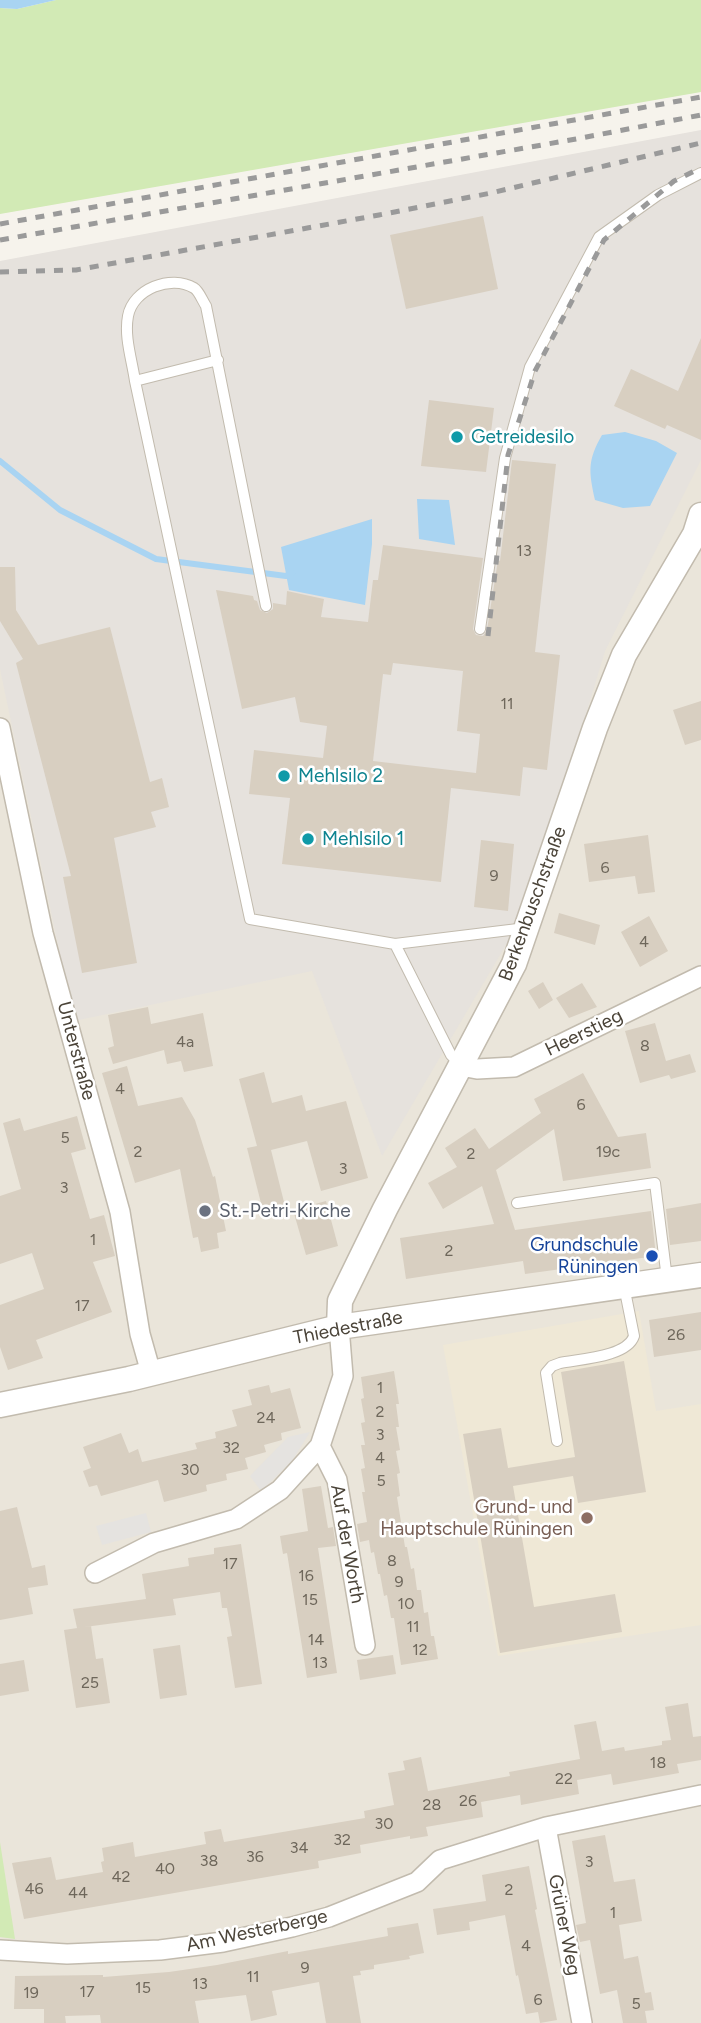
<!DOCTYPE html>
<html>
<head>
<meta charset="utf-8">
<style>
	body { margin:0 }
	canvas { display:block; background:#f6f3ec }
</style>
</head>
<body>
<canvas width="701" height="2023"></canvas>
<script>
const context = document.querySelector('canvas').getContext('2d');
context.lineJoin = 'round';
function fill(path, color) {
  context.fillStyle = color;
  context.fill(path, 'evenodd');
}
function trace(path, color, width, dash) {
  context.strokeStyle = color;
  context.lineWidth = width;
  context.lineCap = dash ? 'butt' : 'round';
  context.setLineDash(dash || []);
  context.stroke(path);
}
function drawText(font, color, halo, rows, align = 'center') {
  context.font = font + ' Figtree,sans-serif';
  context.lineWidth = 5;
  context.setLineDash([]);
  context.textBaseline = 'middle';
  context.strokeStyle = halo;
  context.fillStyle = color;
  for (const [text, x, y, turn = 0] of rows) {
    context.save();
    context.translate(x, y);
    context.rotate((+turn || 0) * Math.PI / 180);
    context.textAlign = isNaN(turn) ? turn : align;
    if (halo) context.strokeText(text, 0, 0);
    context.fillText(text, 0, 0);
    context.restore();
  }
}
const residential = new Path2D(`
	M701,167V2023H0V294Z`);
const industrial = new Path2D(`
	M701,130V460L605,651L527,909L382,1156L312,971L74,1021L0,669V261Z`);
const education = new Path2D(`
	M639,1311L656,1411L701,1404V1625L498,1656L443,1345Z`);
const green = new Path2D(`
	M56,0H701V92L0,214V8L17,9Z
	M0,1842L15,1939L0,1937Z`);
const parking = new Path2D(`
	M310,1432L292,1461L261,1491L250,1476L288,1437Z
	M146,1513L151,1532L102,1545L96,1526Z`);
const water = new Path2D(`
	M0,0H56L17,9L0,8Z
	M625,432L656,441L677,453L650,506L623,508L595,500C589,472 587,461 602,435Z
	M417,499L449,500L455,545L419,539Z
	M372,519V544L365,605L289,590L281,547Z`);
const stream = new Path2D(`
	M0,461L60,510L156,559L286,576L292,573`);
const building = new Path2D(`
	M483,216L498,289L406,309L390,235Z
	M701,338V440L667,425L665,429L614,406L631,369L678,391Z
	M429,400L494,408L486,472L421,466Z
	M512,460L556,464L535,652L560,655L547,770L523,767L520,796L451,788L441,882L282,864L290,798L249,794L254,750L323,758L327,726L300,722L295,697L242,709L216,590L253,596L254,600L257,601L260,610L267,613L273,609V603L286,605L287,591L324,599L321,617L368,622L373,580H378L383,545L483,558L473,629L476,635L483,636L487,630L498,560L500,561ZM393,663L463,671L457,731L480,734L476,773L373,761L383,674L391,675Z
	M0,567H15L16,610L38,645L110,627L150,782L162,778L169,807L151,812L156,827L114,838L137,963L82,973L63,877L71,876L16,663L23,659L0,621Z
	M701,701V740L685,745L673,710Z
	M648,835L655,892L638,894L635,876L589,882L584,844Z
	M481,840L514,844L508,911L474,907Z
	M559,913L600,925L595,945L554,933Z
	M649,916L668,951L640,967L621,932Z
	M543,982L553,1000L539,1009L528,991Z
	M582,983L597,1007L569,1018L556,998Z
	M148,1007L151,1024L203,1013L213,1066L184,1072L181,1061L167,1064L164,1050L113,1064L108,1048L114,1046L108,1015Z
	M655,1023L666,1061L690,1054L696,1072L671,1079L669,1075L640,1083L625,1031Z
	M127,1066L138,1106L182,1097L195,1120L213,1177L215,1176L226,1231L217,1233L219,1248L201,1252L198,1237L193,1238L180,1169L135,1183L102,1073Z
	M264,1072L272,1103L302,1095L306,1111L346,1101L368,1178L321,1191L307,1141L271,1150L285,1206L263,1211L247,1148L257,1146L239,1079Z
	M583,1073L618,1137L646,1133L651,1168L563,1181L554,1129L496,1170L515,1230L651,1211L656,1256L525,1274L523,1261L406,1279L400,1238L494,1224L482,1186L443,1209L428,1183L457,1167L445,1148L475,1128L489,1149L541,1113L534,1099Z
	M77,1116L86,1149L71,1153L90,1219L104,1215L115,1256L93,1262L112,1312L36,1340L43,1358L8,1370L0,1347V1305L44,1289L32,1253L0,1264V1196L21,1189L3,1123L20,1118L24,1131Z
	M326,1201L338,1246L306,1255L293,1210Z
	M701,1203V1241L670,1245L666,1209Z
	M701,1312V1350L654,1357L649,1320Z
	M624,1361L646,1492L578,1503L573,1476L513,1486L534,1607L615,1594L622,1632L500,1653L463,1434L501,1428L508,1468L575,1457L561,1372Z
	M394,1371L399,1404H396L399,1427H396L400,1450L396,1451L400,1473L397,1474L400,1496L397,1497L405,1547H407L411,1569L414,1568L417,1590H421L424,1613L428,1612L431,1636H434L438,1659L401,1665L394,1618H391L387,1595L384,1596L380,1574H378L374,1552L371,1553L369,1540L360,1542L357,1524L367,1522L362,1492H365L361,1469L365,1468L361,1445H365L361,1423L365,1422L361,1399L364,1398L361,1377Z
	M269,1385L271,1393L290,1388L301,1428L281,1433L282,1440L264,1445L266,1452L245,1458L248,1469L226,1474L227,1480L206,1485L207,1491L164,1502L158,1480L101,1496L97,1485L89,1487L83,1471L91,1468L83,1447L121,1433L129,1453L138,1449L142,1462L197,1449L195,1443L216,1438L215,1432L237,1426L232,1410L252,1405L248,1390Z
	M321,1486L328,1528L333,1527L336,1546L318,1548L337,1673L307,1678L287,1553L283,1554L280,1536L308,1531L302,1489Z
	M17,1507L32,1568L45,1565L48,1585L28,1588L33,1614L0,1620V1511Z
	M241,1544L262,1684L235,1688L227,1637L232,1636L227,1608H222L220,1592L173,1599L176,1615L77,1628L73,1609L146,1599L142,1574L189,1566L188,1558L214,1554V1548Z
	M91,1626L96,1659L103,1658L110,1703L76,1708L64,1630Z
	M180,1645L187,1695L160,1699L153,1649Z
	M393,1655L396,1674L360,1680L357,1660Z
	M24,1660L29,1691L0,1696V1664Z
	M688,1703L693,1737L701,1736V1760L677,1764L679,1773L613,1785L611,1774L577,1780L579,1794L521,1805L520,1795L481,1802L483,1817L426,1827L428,1836L410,1839V1836L360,1845L361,1853L318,1861L319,1868L24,1919L12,1863L51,1857L56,1880L103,1872L101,1862L104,1861L102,1848L133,1842L135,1857L206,1844L204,1832L221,1829L224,1842L365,1818L364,1811L394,1805L388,1773L405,1770L403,1761L421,1757L428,1791L510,1776L509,1772L580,1759L574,1725L596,1721L602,1751L624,1747L625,1751L662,1745V1741L671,1740L665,1707Z
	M605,1835L614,1882L635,1879L642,1921L619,1925L624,1959L638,1956L645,1993L651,1992L654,2010L645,2011L647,2023H623L617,1990L600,1994L590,1940L580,1942L576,1925L586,1923L572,1841Z
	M529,1866L537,1909L535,1910L557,2020L540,2023L538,2012L526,2014L518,1975L516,1976L505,1915L469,1922L470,1930L437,1935L433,1909L486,1901L482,1875Z
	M418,1923L424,1953L409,1956L410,1959L374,1965V1969L360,1971L361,1975L353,1976L361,2023H326L319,1982L272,1991L277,2015L251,2021L246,1995L195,2001L199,2023H101L100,2015L65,2016L66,2023H44V2009H14L15,1976L103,1975V1977L169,1972L217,1965L288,1951V1954L388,1936L387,1928Z`);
const service = new Path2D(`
	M135,381L218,360
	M266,606L206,306C202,300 199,291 194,288C171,274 133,289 128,316C124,337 132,360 135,381L250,919L395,944L451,1055L460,1064
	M480,629L505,458L530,367L599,237L658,195L701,173
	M395,944L526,928
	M517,1203L655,1183L667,1279
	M557,1441L546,1373L552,1366L560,1363C580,1359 627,1357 634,1336L624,1286`);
const minor = new Path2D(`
	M0,728L43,933L120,1212L140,1334L151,1373
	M461,1066L477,1069L514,1067L701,976
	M339,1327L343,1376L320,1446L337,1480L365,1645
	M95,1573L154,1543L236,1519L280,1490L320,1446
	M546,1827L582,2023
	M0,1950L67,1954L160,1950L223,1942L292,1927L329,1917L417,1882L440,1860L546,1827L701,1795`);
const tertiary = new Path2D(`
	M339,1327L340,1301L385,1209L514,964L595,728L624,655L695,534L701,515
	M0,1405L129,1379L339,1327L701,1275`);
const rail = new Path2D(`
	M0,224L701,97
	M0,240L576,139L701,115
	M0,272L76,270L379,215L491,193L701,143
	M488,636L508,455L535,371L604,240L674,181L701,168`);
const markers = [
	[457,437,7,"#0f9aa8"],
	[284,776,7,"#0f9aa8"],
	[308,839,7,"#0f9aa8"],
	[205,1211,7,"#6b7280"],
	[652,1256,7,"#1a4fb4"],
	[587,1518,7,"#8d6e63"]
];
const numberNames = [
	["13",524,551],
	["11",507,704],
	["6",605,868],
	["9",494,876],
	["4",644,942],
	["4a",185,1042],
	["8",645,1046],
	["4",120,1089],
	["6",581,1105],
	["5",65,1138],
	["2",138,1152],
	["19c",608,1152],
	["2",471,1154],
	["3",343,1169],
	["3",64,1188],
	["1",93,1240],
	["2",449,1251],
	["17",82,1306],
	["26",676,1335],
	["1",380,1388],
	["2",380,1412],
	["24",266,1418],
	["3",380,1435],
	["32",231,1448],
	["4",380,1458],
	["30",190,1470],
	["5",381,1481],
	["8",392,1561],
	["17",230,1564],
	["16",306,1576],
	["9",399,1582],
	["15",310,1600],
	["10",406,1604],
	["11",413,1627],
	["14",316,1640],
	["12",420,1650],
	["13",320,1663],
	["25",90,1683],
	["18",658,1763],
	["22",564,1779],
	["26",468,1801],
	["28",432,1805],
	["30",384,1824],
	["32",342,1840],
	["34",299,1848],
	["36",255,1857],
	["38",209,1861],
	["3",589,1862],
	["40",165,1869],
	["42",121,1877],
	["46",34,1889],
	["2",509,1890],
	["44",78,1893],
	["1",613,1913],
	["4",526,1946],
	["9",305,1968],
	["11",253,1977],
	["13",200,1984],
	["15",143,1988],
	["17",87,1992],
	["19",31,1993],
	["6",538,2000],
	["5",636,2004]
];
const cultureNames = [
	["Getreidesilo",471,437],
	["Mehlsilo 2",298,776],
	["Mehlsilo 1",322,839]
];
const streetNames = [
	["Berkenbuschstraße",533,904,-70],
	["Heerstieg",584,1033,-26],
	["Unterstraße",76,1051,75],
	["Thiedestraße",348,1328,-11],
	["Auf der Worth",347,1544,80],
	["Grüner Weg",564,1925,79],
	["Am Westerberge",257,1931,-12]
];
const worshipNames = [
	["St.-Petri-Kirche",219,1211]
];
const transitNames = [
	["Grundschule",638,1245],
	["Rüningen",638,1267]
];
const educationNames = [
	["Grund- und",573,1507],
	["Hauptschule Rüningen",573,1529]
];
fill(residential, '#eae5da');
fill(industrial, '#e6e2dd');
fill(education, '#efe8d6');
fill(green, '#d2eab5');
fill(parking, '#e5e3e0');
fill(water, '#a9d4f2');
trace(stream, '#a9d4f2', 6);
fill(building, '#d8cfc1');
trace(service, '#c2bbae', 12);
trace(minor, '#c2bbae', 22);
trace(tertiary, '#c2bbae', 27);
trace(service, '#fff', 10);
trace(minor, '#fff', 19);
trace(tertiary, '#fff', 24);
trace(rail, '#9a9a9a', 5, [9, 9]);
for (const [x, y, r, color] of markers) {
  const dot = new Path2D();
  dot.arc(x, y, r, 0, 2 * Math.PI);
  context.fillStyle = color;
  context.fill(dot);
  trace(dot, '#fff', 2.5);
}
drawText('16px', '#6e675b', null, numberNames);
drawText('19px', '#0d838f', '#fff', cultureNames, 'left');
drawText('19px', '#4b4439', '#fff', streetNames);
drawText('19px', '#5b616d', '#fff', worshipNames, 'left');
drawText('19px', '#164399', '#fff', transitNames, 'right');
drawText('19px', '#785e54', '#fff', educationNames, 'right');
</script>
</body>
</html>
